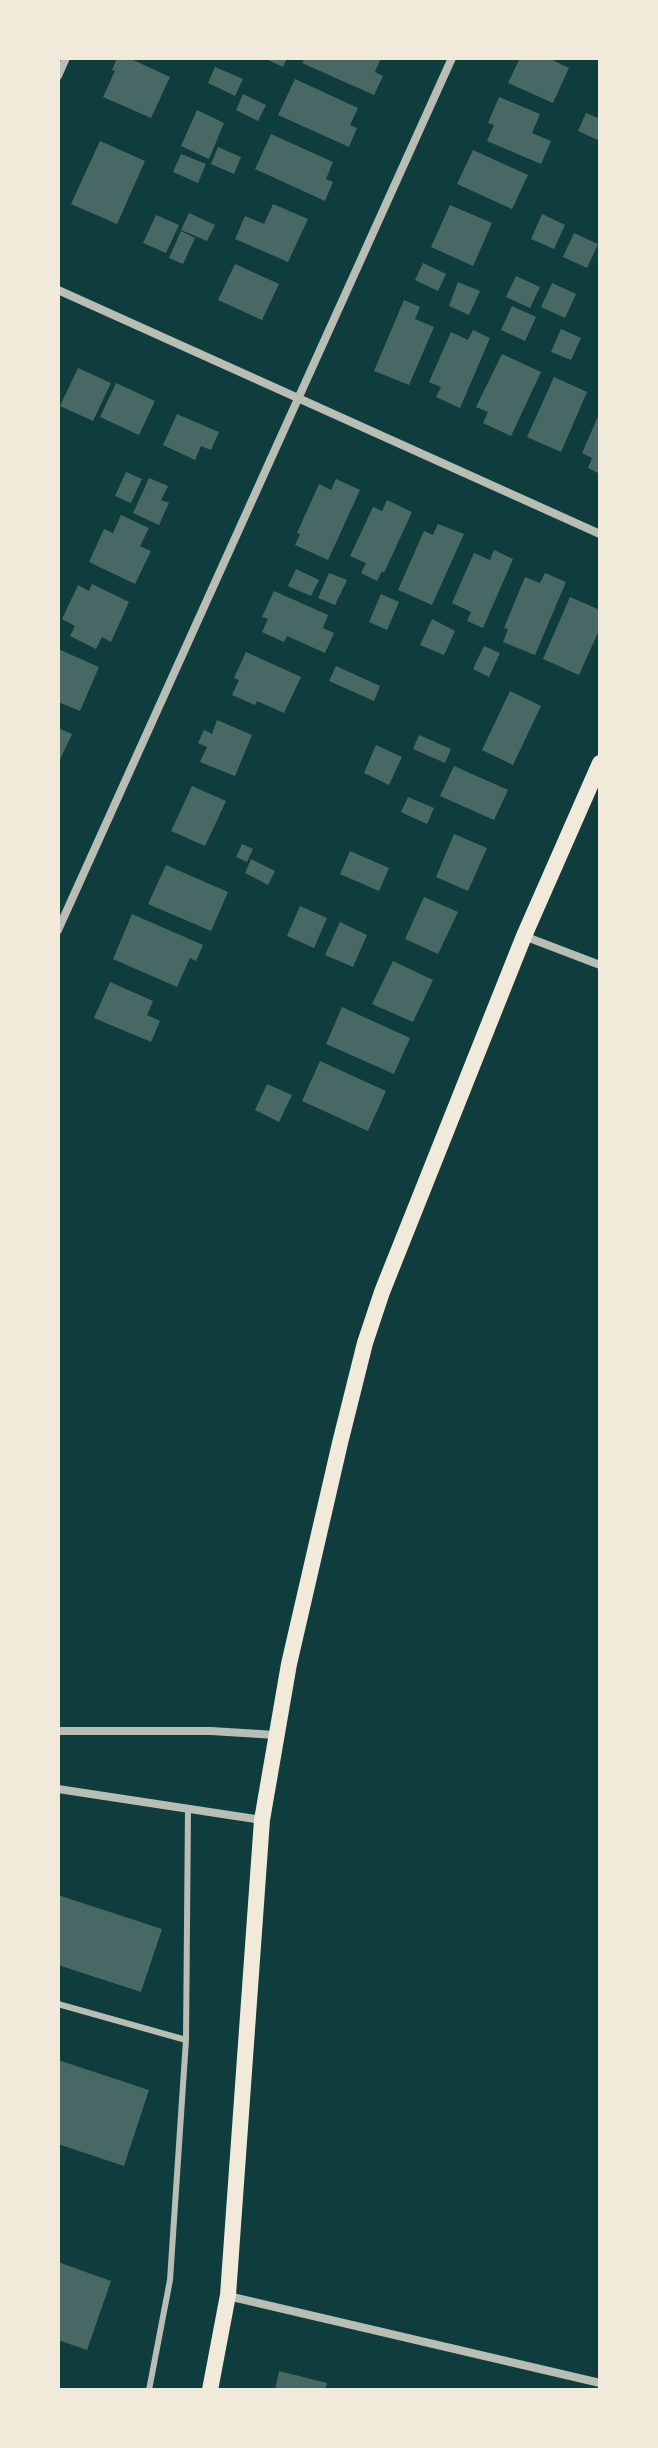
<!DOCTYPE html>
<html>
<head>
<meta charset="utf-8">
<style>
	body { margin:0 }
	#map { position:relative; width:658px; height:2448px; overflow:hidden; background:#0f3d3e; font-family:"PT Sans Narrow",sans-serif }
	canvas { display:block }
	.frame { position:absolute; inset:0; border:60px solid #f1e9da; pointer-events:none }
</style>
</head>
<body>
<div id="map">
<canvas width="658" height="2448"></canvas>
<div class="frame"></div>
</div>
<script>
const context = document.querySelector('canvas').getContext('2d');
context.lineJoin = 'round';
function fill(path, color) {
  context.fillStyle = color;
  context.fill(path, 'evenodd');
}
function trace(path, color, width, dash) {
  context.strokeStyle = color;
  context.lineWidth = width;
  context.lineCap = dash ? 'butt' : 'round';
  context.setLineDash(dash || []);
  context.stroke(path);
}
const building = new Path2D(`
	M117,58H129L170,77L151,118L103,97L115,71L112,70Z
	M264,58H287L283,67Z
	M305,58H381L375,72L383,76L374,95L302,63Z
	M520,58H548L569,68L553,103L508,83Z
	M215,67L243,79L235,96L208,83Z
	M295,79L358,108L350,125L357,128L349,147L278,115Z
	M243,94L266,105L258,121L236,110Z
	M499,97L540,114L532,133L551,141L541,164L487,141L494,125L488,123Z
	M197,110L224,123L209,159L181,146Z
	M586,113L600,119V141L578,131Z
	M271,134L333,162L326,179L333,182L325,201L255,169Z
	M100,141L145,161L117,224L71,204Z
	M218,147L241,157L234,174L211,164Z
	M473,150L528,175L512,209L457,184Z
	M181,154L206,164L198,183L173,172Z
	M273,204L308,219L288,262L235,239L245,216L264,224Z
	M450,205L492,223L473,266L431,247Z
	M189,213L215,225L207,241L181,230Z
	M542,214L565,225L554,249L531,239Z
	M156,215L179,225L166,253L143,243Z
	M181,231L195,238L183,264L169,258Z
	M574,233L598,244L587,268L563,257Z
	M423,263L446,274L438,291L415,280Z
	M235,264L279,284L262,320L218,300Z
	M516,276L540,287L530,308L506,297Z
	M458,282L480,291L469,315L449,306Z
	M552,283L576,294L565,318L541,307Z
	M404,300L420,307L415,319L434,327L409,385L374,371Z
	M512,306L536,317L525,341L501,330Z
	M561,329L581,338L571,360L551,352Z
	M473,330L490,338L460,408L436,397L441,387L429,382L451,332L468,340Z
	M502,354L541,372L511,436L483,423L488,412L476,407Z
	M78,368L111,383L93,421L60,406Z
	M554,377L587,392L561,452L527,437Z
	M116,383L155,401L139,435L100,417Z
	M600,412V474L588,468L592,458L582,453Z
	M177,414L219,432L211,450L201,446L195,460L163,445Z
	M126,472L142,479L131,503L115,496Z
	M149,478L168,486L161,500L169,503L159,525L133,513Z
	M336,479L360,490L328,560L295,545L300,534L297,533L319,484L331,490Z
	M387,500L412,512L384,573L382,571L377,581L361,573L366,563L350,556L373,507L382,511Z
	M121,515L149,528L140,546L151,551L135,584L89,562L104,529L113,533Z
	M438,524L464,534L432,605L398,590L424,531L433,535Z
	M494,550L513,559L483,628L467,621L471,612L452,603L474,553L490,560Z
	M296,569L319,580L311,596L288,586Z
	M329,573L347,580L335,605L318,598Z
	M545,573L566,582L535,655L503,642L508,629L504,628L525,577L540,583Z
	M92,584L129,602L111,642L102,637L96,649L70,636L75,626L62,619L78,585L89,591Z
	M274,591L328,615L323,628L334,633L325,653L287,636L284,642L262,632L268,619L262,617Z
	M381,594L399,602L387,630L369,622Z
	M570,597L600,610V628L579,675L543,659Z
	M432,619L455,631L444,655L420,645Z
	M484,646L500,653L489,677L473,669Z
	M58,649L99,667L80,711L58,702Z
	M246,652L301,677L284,713L257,701L255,705L232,695L239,680L234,678Z
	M336,666L380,686L374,701L329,681Z
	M510,691L541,706L513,765L482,750Z
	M217,720L252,735L235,776L200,762L207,747L198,743L204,730L212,734Z
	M58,728L72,734L58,764Z
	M419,735L451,749L445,763L413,749Z
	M376,745L402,757L389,785L364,773Z
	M454,766L508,790L494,820L440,796Z
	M192,786L226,801L205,846L171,831Z
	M408,797L434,808L427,824L401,812Z
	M454,834L487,848L468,891L436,877Z
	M242,844L253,849L247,862L236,857Z
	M350,851L389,868L379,891L340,874Z
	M251,859L275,871L268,885L245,873Z
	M166,865L228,892L211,931L148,904Z
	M424,897L458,912L438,954L405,939Z
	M300,906L327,918L314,948L287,936Z
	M132,914L203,945L196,961L190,958L177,987L113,959Z
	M340,922L367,935L353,967L325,955Z
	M393,961L433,980L413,1022L372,1004Z
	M110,982L153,1001L147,1015L160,1021L151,1042L94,1018Z
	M342,1007L410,1038L394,1074L326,1044Z
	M320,1061L386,1091L368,1131L302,1101Z
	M267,1084L292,1095L279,1122L255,1110Z
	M58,1895L162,1929L141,1992L58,1965Z
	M58,2060L149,2090L124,2166L58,2144Z
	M58,2262L111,2281L87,2350L58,2340Z
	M279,2371L327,2383L325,2390H275Z`);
const service = new Path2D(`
	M58,2004L186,2040
	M149,2390L170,2280L186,2040L188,1809`);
const minor = new Path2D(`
	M58,76L66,58
	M58,290L600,534
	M58,930L452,58
	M524,936L600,965
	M58,1731H211L276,1735
	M58,1789L262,1820
	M228,2296L600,2383`);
const secondary = new Path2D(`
	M210,2390L228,2295L262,1820L289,1664L340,1443L365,1343L382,1292L524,936L600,763`);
fill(building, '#486865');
trace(service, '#b8beb3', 6);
trace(minor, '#b8beb3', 8);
trace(secondary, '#f1e9da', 16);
</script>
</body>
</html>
